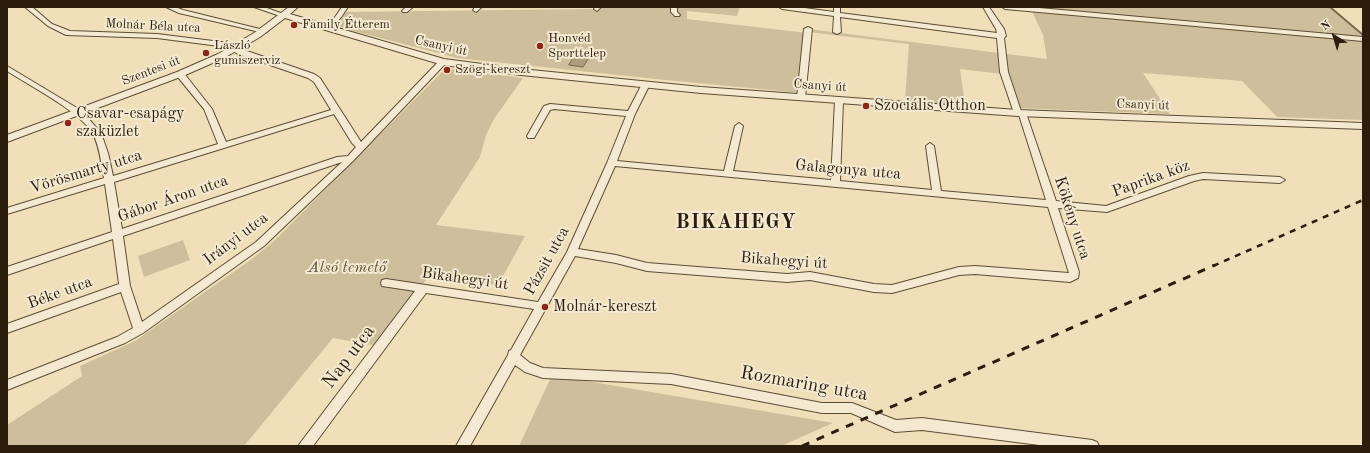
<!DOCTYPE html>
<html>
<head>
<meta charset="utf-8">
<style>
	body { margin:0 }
	#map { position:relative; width:1370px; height:453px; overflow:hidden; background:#f0dfb8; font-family:"Old Standard TT",serif }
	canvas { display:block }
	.frame { position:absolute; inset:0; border:8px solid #2b1c0b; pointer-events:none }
	.north { position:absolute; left:1314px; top:16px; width:40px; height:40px; -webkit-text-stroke:3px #f5ead1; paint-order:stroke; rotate:322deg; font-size:11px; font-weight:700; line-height:16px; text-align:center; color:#2b1c0b }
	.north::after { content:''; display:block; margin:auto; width:14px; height:18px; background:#2b1c0b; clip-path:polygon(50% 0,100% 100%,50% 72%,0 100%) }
</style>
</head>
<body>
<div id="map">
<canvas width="1370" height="453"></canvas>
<div class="frame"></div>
<div class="north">N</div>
</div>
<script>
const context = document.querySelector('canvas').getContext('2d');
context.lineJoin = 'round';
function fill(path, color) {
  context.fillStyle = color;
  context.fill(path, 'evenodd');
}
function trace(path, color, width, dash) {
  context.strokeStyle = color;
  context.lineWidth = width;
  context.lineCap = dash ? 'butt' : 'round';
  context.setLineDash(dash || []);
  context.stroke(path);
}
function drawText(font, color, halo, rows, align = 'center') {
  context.font = font + ' "Old Standard TT",serif';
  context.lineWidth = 4;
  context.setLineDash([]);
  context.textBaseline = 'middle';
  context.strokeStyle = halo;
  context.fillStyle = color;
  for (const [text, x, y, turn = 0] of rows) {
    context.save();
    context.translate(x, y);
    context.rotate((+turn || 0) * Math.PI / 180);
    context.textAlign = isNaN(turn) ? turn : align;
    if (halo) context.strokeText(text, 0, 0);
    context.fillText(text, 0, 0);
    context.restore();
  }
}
const green = new Path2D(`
	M598,7H740L737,16L687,11V19L807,33L801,93L656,79L457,58L327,24L334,21L340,12L597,9Z
	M1030,7H1329L1363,36V120L1277,117L1242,81L1143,73L1170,114L1015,108L1003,74L960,69L965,105L905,101L909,44L809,32L808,29L1047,59L1043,35Z
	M446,68L523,78L494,119L486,135L480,157L436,225L525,236L498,285L429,276L377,346L333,338L244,446H7V425L82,376L80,366L135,341L252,259L275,240Z
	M183,240L190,260L144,277L138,256Z
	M552,375L833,423L781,446H519Z`);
const water = new Path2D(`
	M576,54L590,56L583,67L569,65Z`);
const stream = new Path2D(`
	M1330,7L1363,35`);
const minor = new Path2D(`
	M25,7H32L52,24L70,31L157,34L229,43L244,50L314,74L320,78L361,142L440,60H443L447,62L353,161L264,246L143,333L125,343L7,390V380L117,337L133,328L121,292L7,333V324L119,284L113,239L7,275V267L112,232L105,184L7,214V208L104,178C101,164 100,147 93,134C80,111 30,86 7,71V66L82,111L101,133L108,153L113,176L218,144L204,109L177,76V72H183L212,109L226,142L331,110L314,82L308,78L238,54L227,47L157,38L66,35L48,26ZM334,114L352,143L356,147L348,156L337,157L122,229L114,182ZM342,162L256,242L142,322L130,286L123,236Z
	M166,7H175L183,10L268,31L264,33L179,13Z
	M254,7H264L286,15L283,17Z
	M342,7H348C342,16 334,30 322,28V26L333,20Z
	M406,7H413L407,12H403L402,11Z
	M475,7H482L476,12L473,10Z
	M595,7H601L597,11L594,9Z
	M671,7H677V12L680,15L679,16H675L671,12Z
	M779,7H797L834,12V7H840V13L997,33L996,29L983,7H989L1004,29L1006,36L1004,38L1008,72L1021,111L1026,113L1056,201L1106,206L1189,176L1203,173L1280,177L1285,180L1280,183L1203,179L1194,181L1107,212L1058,208L1079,272L1078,278L1070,282L975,274L959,275L892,293L874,292L810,280L787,282L647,271L616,263L575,256L520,355L530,363L543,368L671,374L822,403H852L896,420L922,418L1092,440L1097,442L1099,446H1047L922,430L895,432L851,413H822L671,384L543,378L525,372L515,365L470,446H456L508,355L509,351L511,350L534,309L426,293L313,446H298L415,291L382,286L381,283L382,280L386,279L538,302L567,252L607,163L626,116L554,109L550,110L534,138H528L527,136L544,106L550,104L628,111L643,82H649L650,84L635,114L617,161L724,171L735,126L739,123L743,126L733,171L831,180L835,101L839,99L843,101L840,181L932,190L926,146L930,143L934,146L941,191L1046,200L1019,115L1014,113L1000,72L997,38L840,17L841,32L837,34L833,32L834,16L782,9ZM615,166L1048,207L1069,273L975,266L959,267L892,285L874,284L810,272L787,274L647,263L616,255L578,249Z
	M1002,7H1028L1363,37V41L1005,9Z
	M808,27L812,29L805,98L801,100L797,98L804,29Z`);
const tertiary = new Path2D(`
	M289,7H298L290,14L444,59L521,69L701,87L1018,110L1363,123V129L1018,116L701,93L521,75L443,65L285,18L260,37L224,58L183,76L7,142V135L177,72L218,54L254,33Z`);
const railFar1 = new Path2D(`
	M1213,266L1363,200`);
const rail = new Path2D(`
	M802,446L1215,265`);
const markers = [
	[294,25,4,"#8f2418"],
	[540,46,4,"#8f2418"],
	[206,53,4,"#8f2418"],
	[447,70,4,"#8f2418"],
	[866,106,4,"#8f2418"],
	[68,123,4,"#8f2418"],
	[545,307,4,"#8f2418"]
];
const farPoinames = [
	["Family Étterem",302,25],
	["Honvéd",548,39],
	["Sporttelep",548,54],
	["László",214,46],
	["gumiszerviz",214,61],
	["Szögi-kereszt",455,70]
];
const farStreetnames = [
	["Molnár Béla utca",153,26,3],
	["Csanyi út",441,46,13],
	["Szentesi út",151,71,-21],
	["Csanyi út",820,86,4],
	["Csanyi út",1143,105,2]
];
const poiNames = [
	["Szociális Otthon",874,106],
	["Csavar-csapágy",76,114],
	["szaküzlet",76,132],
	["Molnár-kereszt",553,307]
];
const streetNames = [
	["Galagonya utca",848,170,5],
	["Vörösmarty utca",86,172,-17],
	["Paprika köz",1151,179,-20],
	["Gábor Áron utca",173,199,-19],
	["Kökény utca",1072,218,72],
	["Irányi utca",236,239,-37],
	["Pázsit utca",547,261,-61],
	["Bikahegyi út",784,261,4],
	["Bikahegyi út",465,279,8],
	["Béke utca",60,293,-20]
];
const parkNames = [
	["Alsó temető",347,268]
];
const nearStreetnames = [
	["Nap utca",349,357,-53],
	["Rozmaring utca",804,384,10]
];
const districtNames = [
	["BIKAHEGY",736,223]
];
fill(green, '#cfbe9b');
fill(water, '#ad9d7d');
trace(water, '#79694f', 1);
trace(stream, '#79694f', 2);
trace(minor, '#5c4d36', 2);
trace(tertiary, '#5c4d36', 2);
fill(minor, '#f5ead1');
fill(tertiary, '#f5ead1');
trace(railFar1, '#2b1c0b', 2.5, [6, 6]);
trace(rail, '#2b1c0b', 3, [8, 8]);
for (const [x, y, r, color] of markers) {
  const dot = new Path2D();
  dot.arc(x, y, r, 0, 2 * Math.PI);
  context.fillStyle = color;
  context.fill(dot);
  trace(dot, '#f5ead1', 1.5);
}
drawText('13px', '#2b1c0b', '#f5ead1', farPoinames, 'left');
drawText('13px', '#2b1c0b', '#f5ead1', farStreetnames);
drawText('16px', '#2b1c0b', '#f5ead1', poiNames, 'left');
drawText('16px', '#2b1c0b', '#f5ead1', streetNames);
drawText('italic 16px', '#5c4d36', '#f5ead1', parkNames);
drawText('19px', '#2b1c0b', '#f5ead1', nearStreetnames);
context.letterSpacing = '1px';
drawText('bold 20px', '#2b1c0b', '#f5ead1', districtNames);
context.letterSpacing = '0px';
</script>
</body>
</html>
